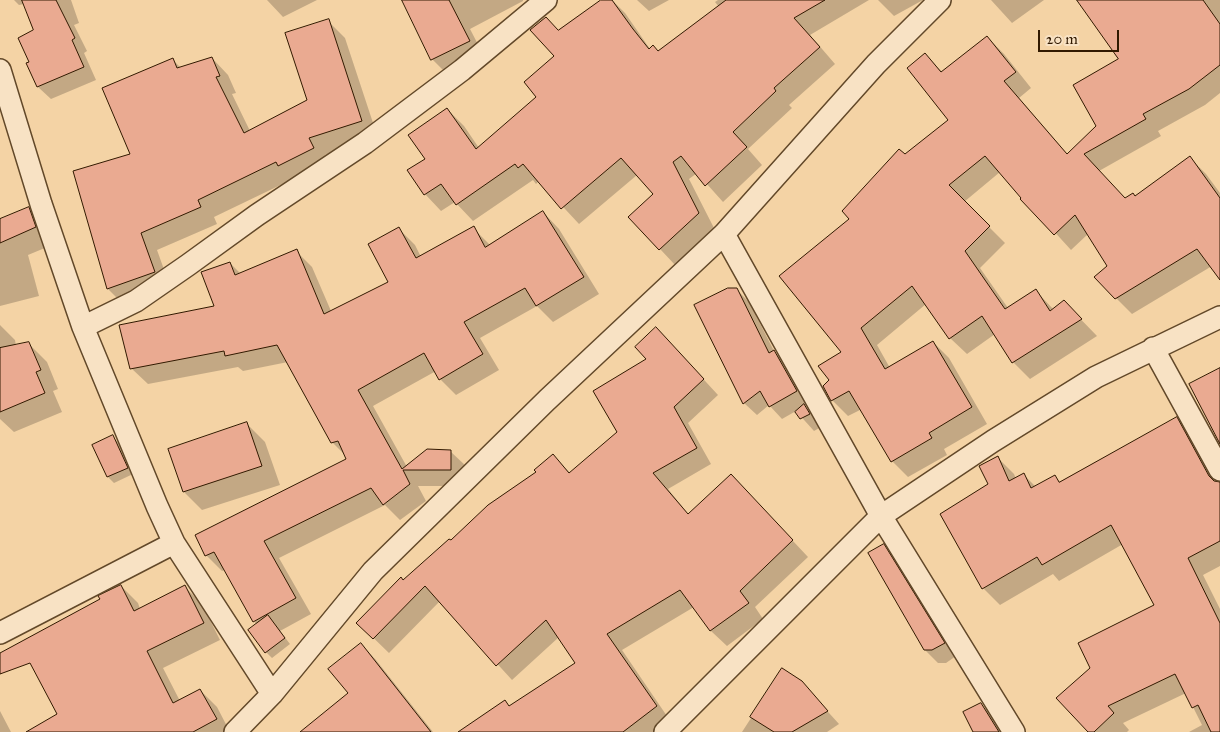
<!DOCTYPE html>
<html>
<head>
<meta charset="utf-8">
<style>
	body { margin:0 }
	#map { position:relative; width:1220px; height:732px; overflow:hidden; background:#f4d3a5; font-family:"IM FELL Great Primer",serif }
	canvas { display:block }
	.scale { position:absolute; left:1038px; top:30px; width:81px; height:22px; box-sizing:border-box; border:2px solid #311900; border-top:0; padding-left:6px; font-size:15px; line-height:18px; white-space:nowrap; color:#311900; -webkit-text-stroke:4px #f8e2c4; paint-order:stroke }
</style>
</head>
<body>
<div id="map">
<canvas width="1220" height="732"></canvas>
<div class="scale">20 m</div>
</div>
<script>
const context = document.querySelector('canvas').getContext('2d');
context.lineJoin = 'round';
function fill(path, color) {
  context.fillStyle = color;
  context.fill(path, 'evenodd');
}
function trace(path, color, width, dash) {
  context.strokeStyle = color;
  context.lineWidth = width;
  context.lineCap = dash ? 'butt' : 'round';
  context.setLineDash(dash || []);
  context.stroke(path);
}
const shadow = new Path2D(`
	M14,0H71L79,23L74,25L87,51L84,53L96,80L51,99L38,87L31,62L35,31L24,4L19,5Z
	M267,0H317L283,17Z
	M403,0H523V1L470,29L484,56L447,74L432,59Z
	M603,0H612L625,13L650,49L658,52L719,7L715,2L718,0H869L810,35L835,64L789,105L792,108L748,149L762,165L723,202L697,173L689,179L715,230L676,266L630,217L655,194L637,175L579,224L539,181L536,184L533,180L473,221L455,202L441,211L425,194L426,159L447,109L464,126L479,148L538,97L556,56L558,31Z
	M637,0H669L649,11Z
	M878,0H923L894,16Z
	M991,0H1044L1012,23Z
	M1078,0H1220V93L1205,105L1158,131L1161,136L1099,171L1126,199L1135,197L1190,158L1206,174L1220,193V274L1212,266L1132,314L1116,298L1108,267L1088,234L1071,250L1000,172L964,202L1005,243L980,268L1008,308L1036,291L1054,310L1064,302L1097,336L1030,379L1013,362L995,334L967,354L950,338L926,304L877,345L890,368L933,342L949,358L987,424L944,449L947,455L908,477L892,461L862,409L848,416L832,400L824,386L830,381L843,352L851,219L905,156L950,120L925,54L943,73L987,37L1004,54L1031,88L1019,98L1068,155L1098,126L1120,60Z
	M328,21L345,38L378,138L325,155L330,165L293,179L214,217L217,224L157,250L171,289L125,306L108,289L74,172L131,155L173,60L181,68L212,58L228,75L236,93L232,94L250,131L309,101Z
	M28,208L46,225L52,245L28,255L39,296L0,306V221Z
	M543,212L559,229L599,294L553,322L537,306L480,338L499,370L456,395L440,379L436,371L373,406L407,467L450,451L467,467V486H418L426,501L400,520L385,505L279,558L311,614L280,631L290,644L272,658L266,652L257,625L254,621L225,570L222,571L206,555L348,460L346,456L332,442L288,362L243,371L238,367L148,384L131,368L216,307L230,263L241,274L296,251L312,267L331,311L389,282L399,229L415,245L421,257L473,228L490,245Z
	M736,289L749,302L774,351L786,364L808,404L805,406L817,418L821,427L814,431L796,411L782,419L769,405L757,415L744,403Z
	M0,325L15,340L16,346L28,343L47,362L58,389L53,391L62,412L14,432L0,419Z
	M671,344L718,395L688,423L711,464L668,489L689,515L746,491L808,557L755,607L763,619L727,646L711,631L694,607L622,650L671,722L658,732H460L505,702L510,707L577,663L559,637L512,680L440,601L389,653L358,623L403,581L538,472L553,455L570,473L619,432Z
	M1177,419L1193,436L1215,475L1206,479L1220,521V566L1203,575L1220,609V732H1189L1202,725L1186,693L1123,723L1129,730L1127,732H1090L1156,606L1123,544L1059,581L1053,574L1000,605L983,588L989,485L998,458L1014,474L1016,479L1024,475L1036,487L1055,476L1061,483Z
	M247,424L265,442L280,485L202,510L184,492Z
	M113,437L119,443L133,474L114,483L108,477L94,446Z
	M883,546L896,558L956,656L946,663H938L925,650Z
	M121,586L138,603L140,609L185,587L202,604L220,640L163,668L180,701L200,690L217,707L230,732H38L59,714L101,599Z
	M361,644L376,660L433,732H302L350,693Z
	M782,670L801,682L839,724L827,732H742Z
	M981,704L994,717L1003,732H974Z
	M0,711L11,732H0Z`);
const building = new Path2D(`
	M22,0H56L75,38L72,40L84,67L37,87L26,63L29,62L18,38L33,30Z
	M402,0H449L470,41L431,60Z
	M601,0H612L633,29L649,49L653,45L658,51L726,0H825L794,18L820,47L774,88L776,91L733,132L747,147L705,186L681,156L673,162L699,213L659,250L628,217L653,194L621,158L561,209L523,164L518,168L515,164L456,205L441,184L424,195L407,170L425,159L408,135L447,108L476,149L536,97L524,82L554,56L530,30L546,17L558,30Z
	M1077,0H1203L1220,24V65L1189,89L1143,114L1146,119L1084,154L1125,198L1133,193L1135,196L1190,156L1220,198V280L1197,249L1115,299L1094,277L1107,266L1075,215L1054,235L1020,199L1021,198L985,156L949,185L990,226L965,251L1005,309L1036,289L1050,311L1064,300L1082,319L1012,363L982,316L949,339L912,286L861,328L885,369L933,341L972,407L929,433L932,438L891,462L849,391L831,401L823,386L829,380L818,366L841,352L779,276L849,219L842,211L899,149L905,154L948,120L907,68L925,53L941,72L987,36L1016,72L1004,81L1067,154L1096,126L1073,85L1118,59Z
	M329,19L362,121L309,138L314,148L278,166L276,162L198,200L201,207L141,233L155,272L107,289L73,171L130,154L102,88L173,58L177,68L212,57L220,76L216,77L244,133L307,100L285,33Z
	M29,207L36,227L0,243V219Z
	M543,211L584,277L536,306L525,288L464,322L483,354L439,380L424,353L358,390L402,469L427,449L451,450V470H403L410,484L383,505L371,488L264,541L296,598L253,622L214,552L205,556L195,535L346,459L338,441L331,443L277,345L225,356L224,351L130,369L119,325L214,306L201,272L230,262L235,275L297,249L324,314L388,282L368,244L399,227L416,258L474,226L485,247Z
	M728,288H737L769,353L774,350L797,391L769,407L760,391L743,404L694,305Z
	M656,327L704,379L674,407L697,448L653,473L688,514L731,474L793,540L740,591L749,603L710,631L680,590L607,634L657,706L623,732H458L505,700L509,706L575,663L546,620L496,666L425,586L373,639L356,623L401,577L403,580L449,539L451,540L488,505L536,472L534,470L553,454L569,473L617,432L593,391L646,359L635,347Z
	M29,342L41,370L36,372L45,393L0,412V348Z
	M1220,368V444L1189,384Z
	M804,404L810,414L800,419L795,412Z
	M1177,417L1209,476L1214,481L1220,482V541L1188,558L1220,623V732H1211L1198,705L1192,708L1175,674L1108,706L1114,713L1094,732H1088L1056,698L1090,668L1078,643L1154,605L1111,525L1042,565L1037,557L982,589L940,514L988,484L979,466L998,456L1009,481L1024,473L1031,488L1055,475L1059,482Z
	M247,422L262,466L183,492L168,449Z
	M113,435L128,468L107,477L92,445Z
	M884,544L945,643L932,650H924L868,553Z
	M121,585L134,611L185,585L204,623L147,651L173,703L200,689L217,719L193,732H26L57,714L30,663L0,674V653L100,599L98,596Z
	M268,615L285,638L265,653L248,630Z
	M361,643L431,732H300L348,693L328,669Z
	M782,668L802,681L828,711L792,732H774L750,717Z
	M981,703L999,732H973L963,712Z`);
const minor = new Path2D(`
	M0,70L41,204L83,327L157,506L174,543L272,694
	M724,234L881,516L1014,732
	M83,327L136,301L188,265L257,215L365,143L462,70L546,0
	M1153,348L1220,470
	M0,633L174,543
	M235,732L272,694L373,571L547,400L724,234L876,64L940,0
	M665,732L881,516L993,441L1096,377L1220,317`);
fill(shadow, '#0003');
fill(building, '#eaaa91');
trace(building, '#311900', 1);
trace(minor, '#624829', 24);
trace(minor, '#f8e2c4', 21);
</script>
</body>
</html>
